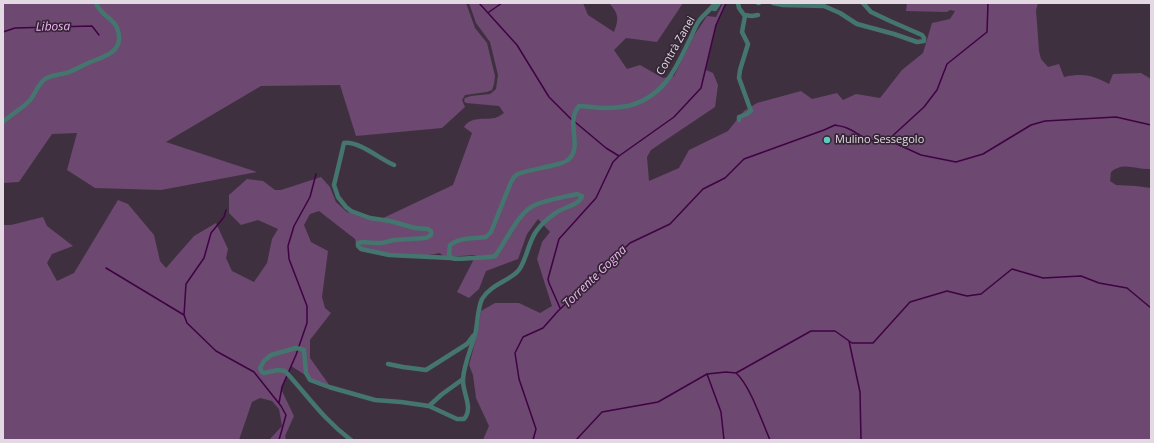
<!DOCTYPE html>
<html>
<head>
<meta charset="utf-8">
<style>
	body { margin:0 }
	#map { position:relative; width:1154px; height:443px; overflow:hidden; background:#3f3040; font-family:"Open Sans",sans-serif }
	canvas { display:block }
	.frame { position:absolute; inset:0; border:4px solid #e3d9e3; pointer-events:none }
</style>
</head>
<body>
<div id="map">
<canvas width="1154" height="443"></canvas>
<div class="frame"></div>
</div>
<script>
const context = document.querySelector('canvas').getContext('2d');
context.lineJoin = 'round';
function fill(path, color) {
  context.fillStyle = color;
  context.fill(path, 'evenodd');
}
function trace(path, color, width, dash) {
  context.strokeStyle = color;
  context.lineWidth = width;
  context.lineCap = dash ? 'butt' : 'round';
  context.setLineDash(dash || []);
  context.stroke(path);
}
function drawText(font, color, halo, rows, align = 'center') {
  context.font = font + ' "Open Sans",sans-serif';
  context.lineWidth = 3.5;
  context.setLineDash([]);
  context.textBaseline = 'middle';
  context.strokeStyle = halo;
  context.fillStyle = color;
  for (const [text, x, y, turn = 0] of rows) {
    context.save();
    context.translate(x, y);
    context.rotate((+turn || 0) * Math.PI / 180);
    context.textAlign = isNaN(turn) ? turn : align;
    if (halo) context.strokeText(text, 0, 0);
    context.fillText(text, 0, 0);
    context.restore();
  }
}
const green = new Path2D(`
	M3,3H466L475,28L487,43L495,76L494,84L492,90L487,92L465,95L462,100L465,107L442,128L356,136L340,85L261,86L166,142L257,172L161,190L95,188L67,170L77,133L52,134L19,182L3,183Z
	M469,3H583L588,15L614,32C619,19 619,14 609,3H683L657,42L626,38L614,50L627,69L640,65L663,78L674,76L695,34L707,16L716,17L723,3H726L716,25L706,70L713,73L718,85L715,107L651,150L647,157L649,181L679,168L689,150L728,131L744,111L757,103L801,91L812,99L837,93L843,100L856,94L880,98L902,70L923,53L932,23L950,19L955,11L950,10L947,12L906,11L907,3H1038L1036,10L1039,51L1041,59L1048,67L1059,64L1064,77C1084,73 1092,75 1109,84L1113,74L1141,73L1151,79V169C1135,170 1124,161 1111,172L1110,181L1116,185L1136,186L1151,188V440H483L489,426L476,398L473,375L469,365L477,335L481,311L495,303H519L540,313L552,306L537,259L542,242L550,232L538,219L527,234L518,259L486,271L479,289L469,298L457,292L476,255L444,257L440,253C412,259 385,253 357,247L355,239L319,211L310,214L304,225L311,242L328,251L322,297L325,308L331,313L310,340V358L330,386L313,380L291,366L281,389L294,416L285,436L286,440H269L282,426L279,409L272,401L260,398L252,402L239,440H3V225H11L43,217L47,226L73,246L52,254L47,263L57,281L74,273L118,200L128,204L154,235L160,261L166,268L194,236L216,223L228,249L226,258L232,271L254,282L267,263L272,239L278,229L258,220L241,225L229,213V195L247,179L263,181L275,190H281L321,177L330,187L336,202L347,212L379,220L453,185L472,133L464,127C471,116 484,120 495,118C498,117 501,115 504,113L499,106L466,103L464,101L465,98L471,96L490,94L496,89L498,75L490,42L476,23Z`);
const stream = new Path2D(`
	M479,3L517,45L549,97L572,120
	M489,12L502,3
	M3,32L15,28L92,26L99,35
	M575,122L606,148L619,156
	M888,140L921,155L956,162L983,154L1031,125L1045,121L1116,117L1151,125
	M888,140L924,107L937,90L947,64L987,32L988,3
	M226,210L224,217L211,233L204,258L186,284L184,315L187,323L216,351L254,372L281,406L286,415L279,440
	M106,268L184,315
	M560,308L549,283L548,279L559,239L596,198L613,162L619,156L674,117L701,88L716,25L726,3
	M849,341L860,392L861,440
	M736,373C750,385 762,422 770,440
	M707,374L721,412L724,440
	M279,403L282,387L296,355L307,323V306L289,259L288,246L294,226L310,197L316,174
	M533,440L536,429L519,379L515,353L523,337L543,328L558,311L630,243L670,224L703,189L725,178L744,159L824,130L835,125C838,126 843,126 847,128C865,136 865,144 888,140
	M576,440L602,412L658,402L707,374L726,372L736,373L811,331H835L852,343H873L910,302L947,291L967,296L981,294L1012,269L1043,278L1081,276L1099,283L1127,288L1151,308`);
const minor = new Path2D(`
	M738,3L739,8L744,15L752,16L758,15
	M758,3H759
	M773,3L783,5L824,6L840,13L857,24L894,34L917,42L924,41V38L922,35L890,21L871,12L863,3
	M711,8L715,9L719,3
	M739,120V117L747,114L751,111L739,78L740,70L748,44L742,32L745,16
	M3,122C11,114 25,107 31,99C36,92 38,84 45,79C51,75 59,75 66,73C73,71 79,67 86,64C98,58 120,55 119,37C118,17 101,18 96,3
	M451,258L449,254L450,245C460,237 474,239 486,237L491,232L511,182C512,180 514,177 516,175C522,171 549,167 558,164C562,163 566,162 569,159C583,146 565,122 579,106C584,106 587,107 592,107C604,109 616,108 628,106C663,97 675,71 689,41C692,36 694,29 697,24C701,16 710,11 715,3
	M388,364L403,367L426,370L467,344L473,336
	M429,406L441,395L463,379
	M351,440C323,419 308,396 285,371L278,370L264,373L262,372L260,368L264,361L271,355L296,348L301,349L304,350L306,373L310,380L329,387L375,400L401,402L429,406L457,419H464C474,408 462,392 463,379C464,364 471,349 475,335C478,323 477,310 482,299C490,285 509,281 518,271C522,267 524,260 526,255C532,237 535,229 550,217C552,216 555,213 557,212C564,207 580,205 582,196L577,194C564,197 546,200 535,205C518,212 506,242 495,256C488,258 481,257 473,258C465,258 459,260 451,258L389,255L361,249L358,246V243L363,242L374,243H382L394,240L426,238L431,235V231L428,229L415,228L390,221L370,218L351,211L346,207L338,197L334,185L344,143C357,140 380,159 394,165`);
const markers = [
	[827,140,4,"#57cec1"]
];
const streetNames = [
	["Contrà Zanei",676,46,-60]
];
const poiNames = [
	["Mulino Sessegolo",835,140]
];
const waterNames = [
	["Libosa",53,27,-1],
	["Torrente Gogna",595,277,-44]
];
fill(green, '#6d4870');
trace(stream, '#3f0244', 1.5);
trace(minor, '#44756f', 4.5);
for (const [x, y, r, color] of markers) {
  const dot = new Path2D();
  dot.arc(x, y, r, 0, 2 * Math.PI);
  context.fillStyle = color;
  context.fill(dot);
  trace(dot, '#342635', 1.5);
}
drawText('11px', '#e3d9e3', '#342635', streetNames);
drawText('11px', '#e3d9e3', '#342635', poiNames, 'left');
drawText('italic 12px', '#f4b2f9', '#342635', waterNames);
</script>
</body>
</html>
